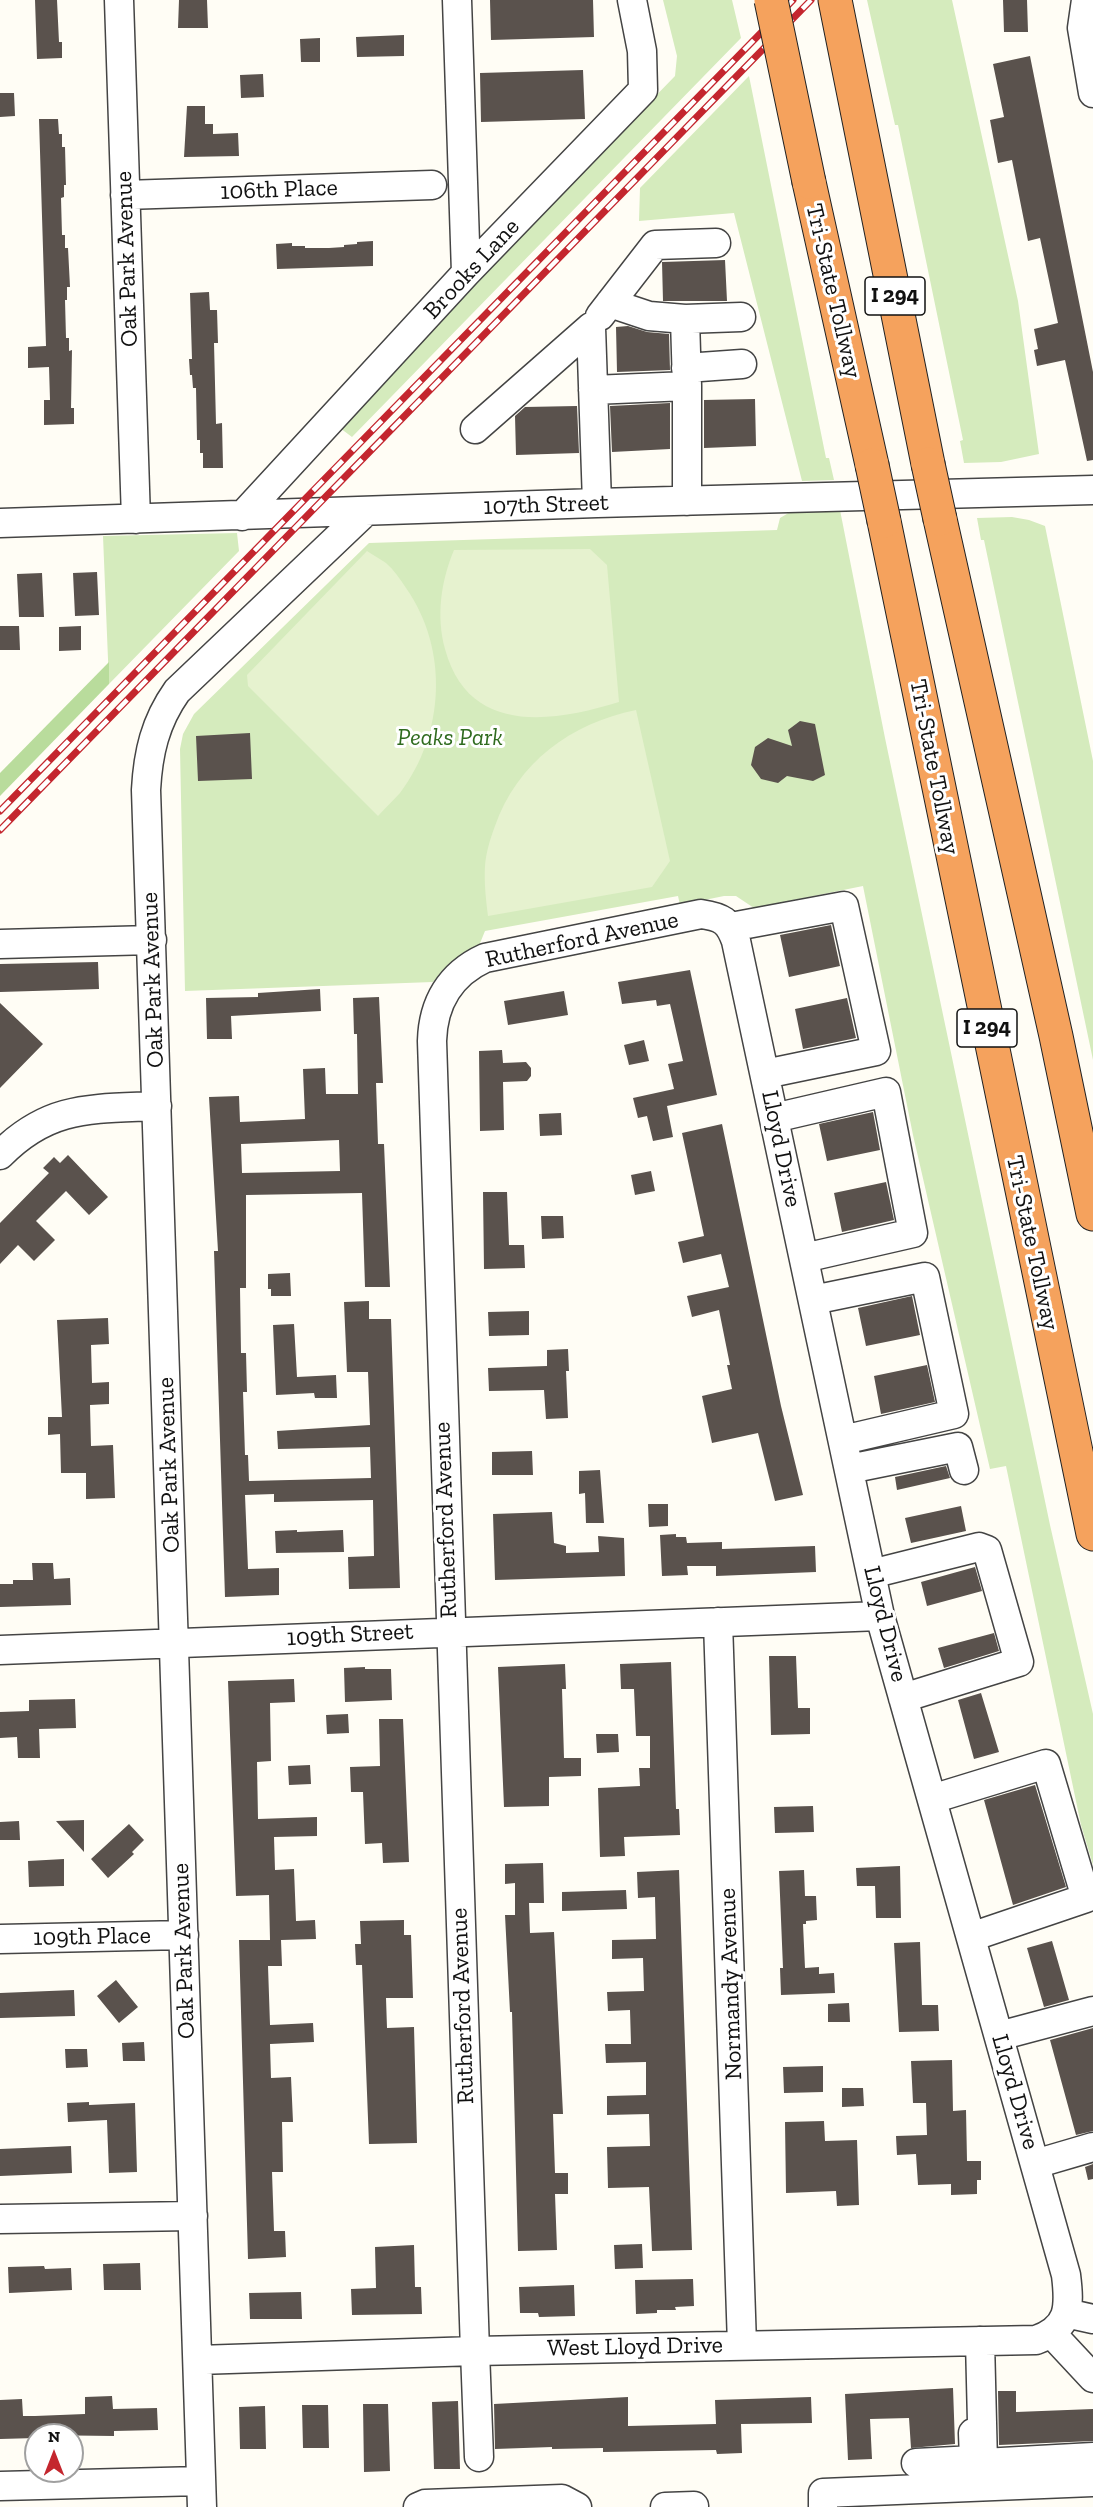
<!DOCTYPE html>
<html>
<head>
<meta charset="utf-8">
<style>
	body { margin:0 }
	#map { position:relative; width:1093px; height:2507px; overflow:hidden; background:#fffdf5; font-family:"Zilla Slab",serif }
	canvas { display:block }
	.north { position:absolute; left:24px; top:2423px; width:60px; height:60px; box-sizing:border-box; background:#fff; border:2px solid #a0a0a0; border-radius:50%; rotate:0deg; font-size:16px; font-weight:700; line-height:24px; text-align:center; color:#111 }
	.north::after { content:''; display:block; margin:auto; width:21px; height:27px; background:#c4262e; clip-path:polygon(50% 0,100% 100%,50% 72%,0 100%) }
</style>
</head>
<body>
<div id="map">
<canvas width="1093" height="2507"></canvas>
<div class="north">N</div>
</div>
<script>
const context = document.querySelector('canvas').getContext('2d');
context.lineJoin = 'round';
function fill(path, color) {
  context.fillStyle = color;
  context.fill(path, 'evenodd');
}
function trace(path, color, width, dash) {
  context.strokeStyle = color;
  context.lineWidth = width;
  context.lineCap = dash ? 'butt' : 'round';
  context.setLineDash(dash || []);
  context.stroke(path);
}
function drawText(font, color, halo, rows, align = 'center') {
  context.font = font + ' "Zilla Slab",serif';
  context.lineWidth = 6;
  context.setLineDash([]);
  context.textBaseline = 'middle';
  context.strokeStyle = halo;
  context.fillStyle = color;
  for (const [text, x, y, turn = 0] of rows) {
    context.save();
    context.translate(x, y);
    context.rotate((+turn || 0) * Math.PI / 180);
    context.textAlign = isNaN(turn) ? turn : align;
    if (halo) context.strokeText(text, 0, 0);
    context.fillText(text, 0, 0);
    context.restore();
  }
}
const green = new Path2D(`
	M663,0H732L741,38L352,437L336,425L675,76L677,56Z
	M867,0H952L1018,301L1039,454L1001,462L964,463L960,441L963,440L898,125H895Z
	M749,76L826,458H829L834,480L802,481L734,213L639,221L640,188Z
	M840,510L885,738L1050,1525L1093,1714V1865L1081,1825L1006,1466L990,1469L913,1135L863,886L754,908L736,896H724L680,905L678,896L485,931L476,953L446,967L433,982L185,991L180,749L183,734L194,714L369,543L777,530L780,518L792,511Z
	M1012,517L1029,520L1045,526L1093,761V1060L984,540H981L977,518Z
	M237,533L239,551L109,684L103,536Z`);
const forest = new Path2D(`
	M109,662V684L0,796V773Z`);
const pitch = new Path2D(`
	M590,549L607,565L619,702C551,723 468,735 445,649C436,616 441,581 454,550Z
	M367,551C373,555 380,559 386,563C394,570 400,579 406,588C449,649 445,734 400,793C393,801 385,808 378,816L248,686L247,675Z
	M636,710L670,861L652,887L488,916C486,900 484,883 485,866C486,853 490,839 495,826C517,763 571,723 636,710Z`);
const building = new Path2D(`
	M35,0H57L59,42H62V58L37,59Z
	M179,0H207L208,28H178Z
	M490,0H593L594,37L491,40Z
	M1003,0H1027L1028,32H1004Z
	M404,35V56L357,57L356,37Z
	M320,38V62H301L300,39Z
	M1030,56L1093,372V460L1087,461L1065,360L1037,366L1034,350L1038,349L1034,329L1058,323L1040,238L1028,241L1012,160L998,163L990,120L1004,117L993,64Z
	M583,70L585,119L481,122L480,73Z
	M263,74L264,97L241,98L240,75Z
	M0,93H14L15,116L0,117Z
	M187,106H205V124H213V134L238,133L239,156L184,157Z
	M39,119H58L59,134H62V147H65L66,185H64V197L61,198L62,235H65V248H68L70,287H67V300H65L66,338H69V351L72,350L71,408H74V424L44,425V400H50L49,367L28,368V347L46,346Z
	M373,241V266L277,269L276,244L292,243V246H305V248H329L344,247V245L357,244V242Z
	M725,260L727,301H663L662,262Z
	M209,292L210,310H217L218,343H214L216,424L222,423L223,468H203V453H200V440H197L196,388H193L192,375H190L189,359H192L190,293Z
	M628,326L647,332L669,334L670,370L617,372L616,327Z
	M755,399L756,446L704,448V400Z
	M670,403V449L612,452L610,406Z
	M577,406L579,453L516,455L515,416L525,407Z
	M97,572L99,615L75,616L73,573Z
	M42,573L44,617H19L17,574Z
	M0,626H19L20,650H0Z
	M81,626V650L59,651V627Z
	M800,721L815,724L825,775L813,781L787,776L778,783L761,779L751,765L755,747L768,738L792,746L788,730Z
	M250,733L252,779L198,781L196,736Z
	M831,925L840,966L789,977L780,935Z
	M98,962L99,989L0,992V964Z
	M690,970L717,1095L667,1106L673,1137L653,1141L647,1116L638,1118L633,1098L674,1089L668,1064L683,1061L670,1004L657,1006L656,1000L622,1004L618,982Z
	M320,989L321,1011L231,1016L232,1039H207L206,998L258,997V993Z
	M564,991L568,1015L508,1025L504,1001Z
	M379,997L383,1083H376L378,1144H384L390,1287H365L362,1193L246,1195V1288H240L241,1353H246L247,1392H243L245,1455H248L249,1481L371,1478L370,1447L278,1449L277,1431L370,1425L368,1372H347L344,1302L369,1301V1319H391L400,1588L349,1589L348,1557L374,1556L373,1500L274,1502V1494L245,1495L248,1569L279,1568V1595L225,1597L214,1251H218L209,1097L239,1096L240,1122L305,1119L303,1069L325,1068L326,1094H358L357,1034H354L353,998ZM339,1140L340,1171L242,1173L241,1144Z
	M847,998L856,1038L803,1049L795,1009Z
	M0,1003L43,1044L0,1088Z
	M644,1040L649,1061L629,1065L624,1045Z
	M502,1050L503,1063L526,1062L531,1068V1076L527,1081L503,1082L504,1130L480,1131L479,1051Z
	M873,1112L880,1150L827,1161L819,1124Z
	M561,1113L562,1135L540,1136L539,1114Z
	M722,1124L781,1406L803,1495L775,1501L758,1433L712,1443L702,1396L732,1389L727,1365H730L719,1310L692,1317L687,1296L729,1287L721,1254L683,1263L678,1242L704,1236L682,1133Z
	M68,1155L108,1197L89,1215L66,1191L36,1221L55,1240L34,1261L18,1245L0,1264V1223L49,1173L43,1168L54,1157L60,1163Z
	M651,1171L655,1191L635,1195L631,1175Z
	M886,1182L894,1220L842,1232L834,1193Z
	M483,1192H507L509,1245H524L525,1268L484,1269Z
	M541,1216H563L564,1238L542,1239Z
	M290,1273L291,1296H271V1289H268V1274Z
	M912,1296L920,1335L866,1346L858,1308Z
	M529,1311V1335L489,1336L488,1312Z
	M108,1318L109,1344L91,1345L92,1383L109,1382V1404L90,1405L91,1446L113,1445L115,1498L86,1499V1473H61L60,1434L48,1435V1417H62L57,1320Z
	M294,1324L297,1377L336,1375L337,1398H315L314,1393L276,1395L273,1325Z
	M568,1349L569,1371H566L568,1418L546,1419L544,1390L489,1391L488,1368L547,1366V1350Z
	M927,1365L935,1402L881,1414L874,1376Z
	M532,1451L533,1475H492V1452Z
	M946,1466L950,1478L897,1490L895,1477Z
	M600,1470L604,1523H586L585,1493L579,1494V1471Z
	M648,1504H668V1526L649,1527Z
	M961,1506L966,1531L911,1543L905,1518Z
	M552,1512L554,1543L566,1546V1553L599,1552L598,1536L624,1538L625,1576L495,1580L493,1514Z
	M297,1530V1532L343,1530L344,1552L276,1553L275,1531Z
	M676,1534V1537H686L687,1543L722,1542V1549L815,1546L816,1572L716,1576V1566H687L688,1575L662,1576L660,1535Z
	M32,1563H53L54,1579L70,1578L71,1605L0,1607V1584H13V1580H33Z
	M975,1567L982,1591L927,1606L921,1582Z
	M994,1633L999,1651L944,1668L938,1648Z
	M769,1656H796L798,1708H810V1734L771,1735Z
	M671,1662L676,1809H679L680,1835L624,1837L625,1856L600,1857L598,1788L640,1786L639,1768H650V1736H636L634,1689H621L620,1664Z
	M565,1664L566,1689H562L564,1758H581V1776L549,1777V1806L504,1807L498,1667Z
	M365,1667V1669H391L392,1700L345,1702L344,1668Z
	M294,1679L295,1702L270,1703L271,1761L257,1762L258,1819L317,1817V1836L274,1837L275,1870L294,1869L296,1921L315,1920L316,1939L281,1940L282,1966H268L270,2025L313,2023L314,2042L270,2044L271,2078L291,2077L293,2122H282L283,2172H272L274,2231H285L286,2257L248,2259L239,1940H270L269,1895L236,1896L228,1681Z
	M981,1693L999,1752L974,1759L958,1700Z
	M75,1699L76,1728L39,1729L40,1758H18L17,1737L0,1738V1712L29,1711V1700Z
	M348,1714L349,1733L327,1734L326,1715Z
	M379,1719H403L409,1862L383,1863L382,1843L365,1844L363,1792H351L350,1767L380,1766Z
	M596,1734H618L619,1752L597,1753Z
	M310,1765L311,1784L289,1785L288,1766Z
	M1035,1785L1066,1887L1013,1905L984,1800Z
	M813,1806L814,1832L775,1833L774,1807Z
	M84,1820V1852L56,1821Z
	M19,1821L20,1840H0V1822Z
	M129,1824L144,1840L132,1852L134,1854L108,1878L91,1859Z
	M64,1859V1886L29,1887L28,1861Z
	M543,1863L544,1903H529L530,1933L554,1932L563,2114H553L555,2173H568V2194H555L557,2250L518,2251L512,2012H510L505,1915H515V1883L505,1884V1864Z
	M900,1866L901,1918H876L875,1886H857L856,1868Z
	M679,1870L692,2250L652,2251L649,2187L608,2188L607,2147L650,2146L649,2114L607,2115V2096L646,2095V2062L606,2063L605,2044H631L630,2010L608,2011L607,1992L644,1991L643,1958L612,1959V1940L656,1939L655,1897L638,1898L637,1872Z
	M804,1870L805,1896H816L817,1920L806,1921V1924H803L805,1968L819,1967V1974L834,1973L835,1993L781,1995L780,1968H783L779,1871Z
	M626,1890L627,1909L562,1911V1892Z
	M404,1920V1935H411L413,1998H386L387,2028L414,2027L417,2143L369,2144L362,1965H356L355,1944H361L360,1921Z
	M1052,1941L1069,2000L1044,2007L1027,1948Z
	M920,1942L922,2005H938L939,2031L899,2032L894,1943Z
	M116,1980L138,2007L119,2023L97,1996Z
	M74,1990L75,2016L0,2018V1993Z
	M849,2003L850,2022H828V2004Z
	M1093,2028V2131L1076,2135L1050,2040Z
	M144,2042L145,2061H123L122,2043Z
	M65,2049H87L88,2067L66,2068Z
	M952,2060L953,2111L966,2110L967,2161H981V2180H977V2194L951,2195V2184L918,2185L916,2154L897,2155L896,2136L927,2135L926,2103H913L911,2061Z
	M823,2066V2092L784,2093L783,2067Z
	M842,2088H863L864,2106L842,2107Z
	M89,2102V2105L135,2103L137,2172L109,2173L107,2120L68,2122L67,2103Z
	M824,2121L825,2141L857,2140L859,2205L837,2206L836,2191L786,2193L785,2122Z
	M71,2146L72,2173L0,2176V2149Z
	M1093,2164V2179L1088,2180L1085,2167Z
	M642,2244L643,2268L615,2269L614,2245Z
	M414,2245L415,2287H421L422,2314L352,2315L351,2289L376,2288L375,2247Z
	M140,2263L141,2290H104L103,2264Z
	M44,2266L45,2269L71,2268L72,2290L9,2293L8,2267Z
	M693,2279L694,2306L675,2307L676,2310H657V2313L636,2314L635,2280Z
	M574,2285L575,2316L539,2317L538,2313H520L519,2287Z
	M301,2292L302,2319H250L249,2293Z
	M953,2388L955,2444L911,2448L909,2418L870,2419L872,2459L848,2460L845,2394Z
	M998,2391H1016V2412L1093,2409V2441L999,2445Z
	M112,2396L113,2409L157,2408L158,2430L114,2431V2436L36,2435V2438L0,2439V2400L22,2399L23,2416H35L85,2414V2397Z
	M628,2397V2426L716,2424L715,2400L811,2397L812,2423L741,2424L742,2453L717,2454L716,2450L603,2452V2448L552,2449V2447L495,2449L494,2404Z
	M458,2401L460,2469H434L432,2402Z
	M363,2404H388L390,2471L364,2472Z
	M302,2405H328L329,2448H303Z
	M265,2406L266,2449H240L239,2407Z`);
const minor = new Path2D(`
	M119,0L136,519
	M457,0L466,273
	M1086,0L1082,28L1093,93
	M125,195L432,185
	M600,316L655,245L716,243
	M685,319L741,317
	M686,368L742,364
	M687,386V501
	M593,390L687,386L685,319L649,316L610,303
	M475,429L591,327L597,503
	M242,516L466,273L643,90L642,51L632,0
	M0,523L597,503L1093,490
	M731,927L844,906L876,1051L765,1074
	M0,944L152,940
	M774,1118L886,1092L913,1233L804,1258
	M0,1155C49,1105 92,1109 157,1106
	M813,1300L925,1277L954,1414L843,1440
	M849,1469L958,1447L964,1470
	M871,1574L979,1547L987,1550L1019,1662L903,1698
	M718,1622L742,2345
	M0,1650L880,1616
	M932,1799L1046,1764L1086,1898L971,1937
	M0,1939L184,1935
	M999,2036L1093,2011
	M1035,2164L1093,2147
	M0,2219L193,2216
	M1066,2313L1093,2319
	M1052,2334L1093,2378
	M980,2341L983,2463L1093,2457
	M198,2360L475,2351L1036,2340C1070,2328 1070,2307 1066,2275L880,1616L736,941C729,921 722,917 701,914L485,958C450,974 433,1003 432,1041L475,2351L479,2457
	M916,2463L974,2460L973,2433
	M0,2486L201,2481
	M202,2507L146,790C148,753 155,722 177,691L366,511
	M418,2507L425,2504L562,2499L577,2507
	M665,2507L694,2506
	M823,2507V2493L1093,2482`);
const highway = new Path2D(`
	M835,0L928,464
	M809,182L872,465
	M940,519L1056,1036L1093,1214
	M884,521L1093,1534`);
const rail = new Path2D(`
	M0,811L793,0
	M0,830L811,0`);
const highwayBridge = new Path2D(`
	M771,0L809,182
	M928,464L940,519
	M872,465L884,521`);
const shields = [
	[895,296,60],
	[987,1028,60]
];
const shieldNames = [
	["I 294",895,296],
	["I 294",987,1028]
];
const streetNames = [
	["106th Place",279,190,-2],
	["Oak Park Avenue",127,259,-92],
	["Brooks Lane",472,269,-47],
	["Tri-State Tollway",833,291,77],
	["107th Street",546,505,-2],
	["Tri-State Tollway",934,767,79],
	["Rutherford Avenue",582,940,-12],
	["Oak Park Avenue",153,980,-92],
	["Lloyd Drive",781,1149,78],
	["Tri-State Tollway",1032,1243,78],
	["Oak Park Avenue",169,1465,-92],
	["Rutherford Avenue",446,1520,-92],
	["Lloyd Drive",885,1624,76],
	["109th Street",350,1635,-3],
	["109th Place",92,1937,-1],
	["Oak Park Avenue",184,1951,-92],
	["Normandy Avenue",731,1984,-92],
	["Rutherford Avenue",463,2006,-92],
	["Lloyd Drive",1015,2092,74],
	["West Lloyd Drive",635,2347,-1]
];
const parkNames = [
	["Peaks Park",450,738]
];
fill(green, '#d5ebbd');
fill(forest, '#b9dc9c');
fill(pitch, '#e6f2cf');
fill(building, '#5a524d');
trace(minor, '#444', 31);
trace(highway, '#222', 35);
trace(minor, '#fff', 28);
trace(highway, '#f5a25d', 33);
trace(rail, '#c4262e', 7);
trace(rail, '#fff', 4.5, [14]);
trace(highwayBridge, '#222', 35, []);
trace(highwayBridge, '#f5a25d', 33);
for (const [x, y, w] of shields) {
  const box = new Path2D();
  box.roundRect(x - w / 2, y - 19, w, 38, 4.5);
  context.fillStyle = '#fff';
  context.fill(box);
  trace(box, '#111', 1.5);
}
drawText('bold 22px', '#111', null, shieldNames);
drawText('24px', '#111', '#fff', streetNames);
drawText('italic 24px', '#2f6b1f', '#fff', parkNames);
</script>
</body>
</html>
